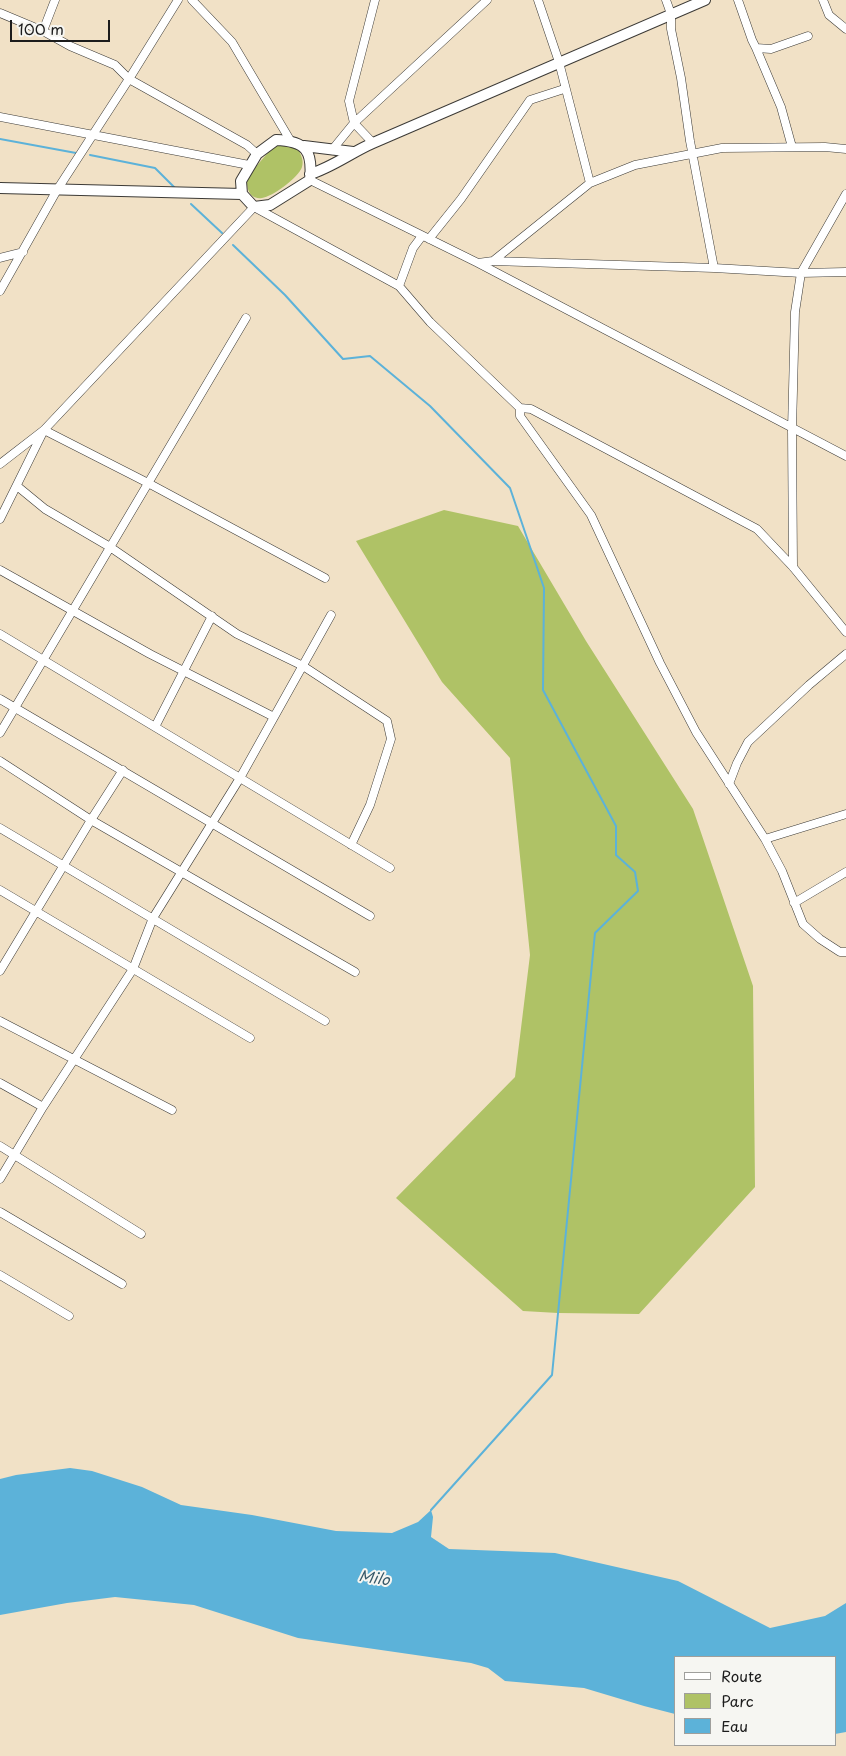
<!DOCTYPE html>
<html>
<head>
<meta charset="utf-8">
<style>
	body { margin:0 }
	#map { position:relative; width:846px; height:1756px; overflow:hidden; background:#f1e1c6; font-family:"Playpen Sans",sans-serif }
	canvas { display:block }
	.legend { position:absolute; left:674px; top:1656px; width:162px; height:90px; box-sizing:border-box; background:#f6f6f2; border:1px solid #9f9f9c; margin:0; padding:6px 9px; list-style:none; font-size:15px; color:#1c1c1c }
	.legend li { display:flex; align-items:center; gap:10px; height:25px }
	.legend b { width:25px; border:1px solid #9f9f9c }
	.scale { position:absolute; left:10px; top:20px; width:100px; height:22px; box-sizing:border-box; border:2px solid #1c1c1c; border-top:0; padding-left:6px; font-size:15px; line-height:18px; white-space:nowrap; color:#1c1c1c; -webkit-text-stroke:4px #f6f6f2; paint-order:stroke }
</style>
</head>
<body>
<div id="map">
<canvas width="846" height="1756"></canvas>
<ul class="legend">
<li><b style="height:6px;background:#fff"></b>Route</li>
<li><b style="height:14px;background:#afc266"></b>Parc</li>
<li><b style="height:14px;background:#5cb2d9"></b>Eau</li>
</ul>
<div class="scale">100 m</div>
</div>
<script>
const context = document.querySelector('canvas').getContext('2d');
context.lineJoin = 'round';
function fill(path, color) {
  context.fillStyle = color;
  context.fill(path, 'evenodd');
}
function trace(path, color, width, dash) {
  context.strokeStyle = color;
  context.lineWidth = width;
  context.lineCap = dash ? 'butt' : 'round';
  context.setLineDash(dash || []);
  context.stroke(path);
}
function drawText(font, color, halo, rows, align = 'center') {
  context.font = font + ' "Playpen Sans",sans-serif';
  context.lineWidth = 4;
  context.setLineDash([]);
  context.textBaseline = 'middle';
  context.strokeStyle = halo;
  context.fillStyle = color;
  for (const [text, x, y, turn = 0] of rows) {
    context.save();
    context.translate(x, y);
    context.rotate((+turn || 0) * Math.PI / 180);
    context.textAlign = isNaN(turn) ? turn : align;
    if (halo) context.strokeText(text, 0, 0);
    context.fillText(text, 0, 0);
    context.restore();
  }
}
const green = new Path2D(`
	M277,144L298,149C301,155 304,160 302,167C299,177 272,197 262,198C249,200 245,186 248,176L271,149Z
	M444,510L518,526L586,641L693,809L753,986L755,1187L639,1314L558,1313L523,1311L396,1198L515,1077L530,955L510,758L442,682L356,541Z`);
const water = new Path2D(`
	M70,1468L92,1471L142,1487L181,1505L252,1515L336,1531L392,1533L418,1522L431,1510L433,1517L431,1537L449,1549L555,1553L678,1581L770,1628L825,1616L846,1603V1732L835,1734V1657H675V1714L644,1706L584,1688L505,1681L488,1668L471,1663L298,1638L194,1605L115,1597L67,1603L0,1615V1479L16,1475Z`);
const stream = new Path2D(`
	M0,139L76,153
	M90,155L155,168L175,188
	M191,204L222,233
	M233,245L285,295L343,359L370,356L430,406L510,488L544,588L543,690L616,826V855L635,872L638,891L595,933L552,1375L431,1510`);
const minor = new Path2D(`
	M192,0L232,42L290,140
	M538,0L559,62L590,183
	M666,0L671,14V29L681,78L690,141L714,268
	M738,0L752,40L756,48L771,49L808,36
	M823,0L829,15L846,29
	M0,13L43,31L70,46L115,65L129,79L247,145L257,154
	M43,31L55,0
	M756,48L781,107L792,147
	M0,117L249,165
	M373,143L354,123L349,101L375,0
	M332,150L354,123L487,0
	M310,180L478,263L493,261L714,268L801,273L846,272
	M422,236L413,248L399,286L430,322L520,408V416L591,515L660,663L696,732L765,839L782,871L803,924L820,939L840,952H846
	M429,239L461,199L530,100L564,89
	M0,258L23,252
	M493,261L590,183L635,165L722,148L825,147L846,149
	M478,263L846,456
	M0,291L57,190L129,79L178,0
	M520,408L531,409L757,529L793,567L846,632
	M0,464L44,430L254,207L399,286
	M17,486L45,509L110,547L237,634L303,666L387,721L391,739L370,805L351,845
	M0,519L44,430L148,483L325,578
	M793,567L792,429L795,312L801,273L846,194
	M0,570L150,654L274,717
	M0,634L390,868
	M0,699L370,916
	M155,727L212,616
	M0,733L246,318
	M0,761L91,820L355,972
	M729,784L737,763L748,742L809,685L846,654
	M0,828L325,1021
	M765,839L846,814
	M0,890L250,1038
	M794,903L846,872
	M0,971L91,820L123,770
	M0,1021L172,1110
	M0,1083L43,1107L133,969L153,918L240,778L331,615
	M0,1146L141,1234
	M0,1179L43,1107
	M0,1212L122,1284
	M0,1275L69,1316`);
const tertiary = new Path2D(`
	M276,140C306,141 313,151 310,180L270,205L254,207L242,194L241,181L257,154Z
	M304,146L353,152
	M310,174C331,168 352,152 373,143L705,0
	M0,188L242,194`);
const waterNames = [
	["Milo",374,1579,9]
];
fill(green, '#afc266');
fill(water, '#5cb2d9');
trace(stream, '#5cb2d9', 2);
trace(minor, '#3c3a36', 9);
trace(tertiary, '#3c3a36', 12);
trace(minor, '#fff', 8);
trace(tertiary, '#fff', 10);
drawText('italic 15px', '#365868', '#f6f6f2', waterNames);
</script>
</body>
</html>
